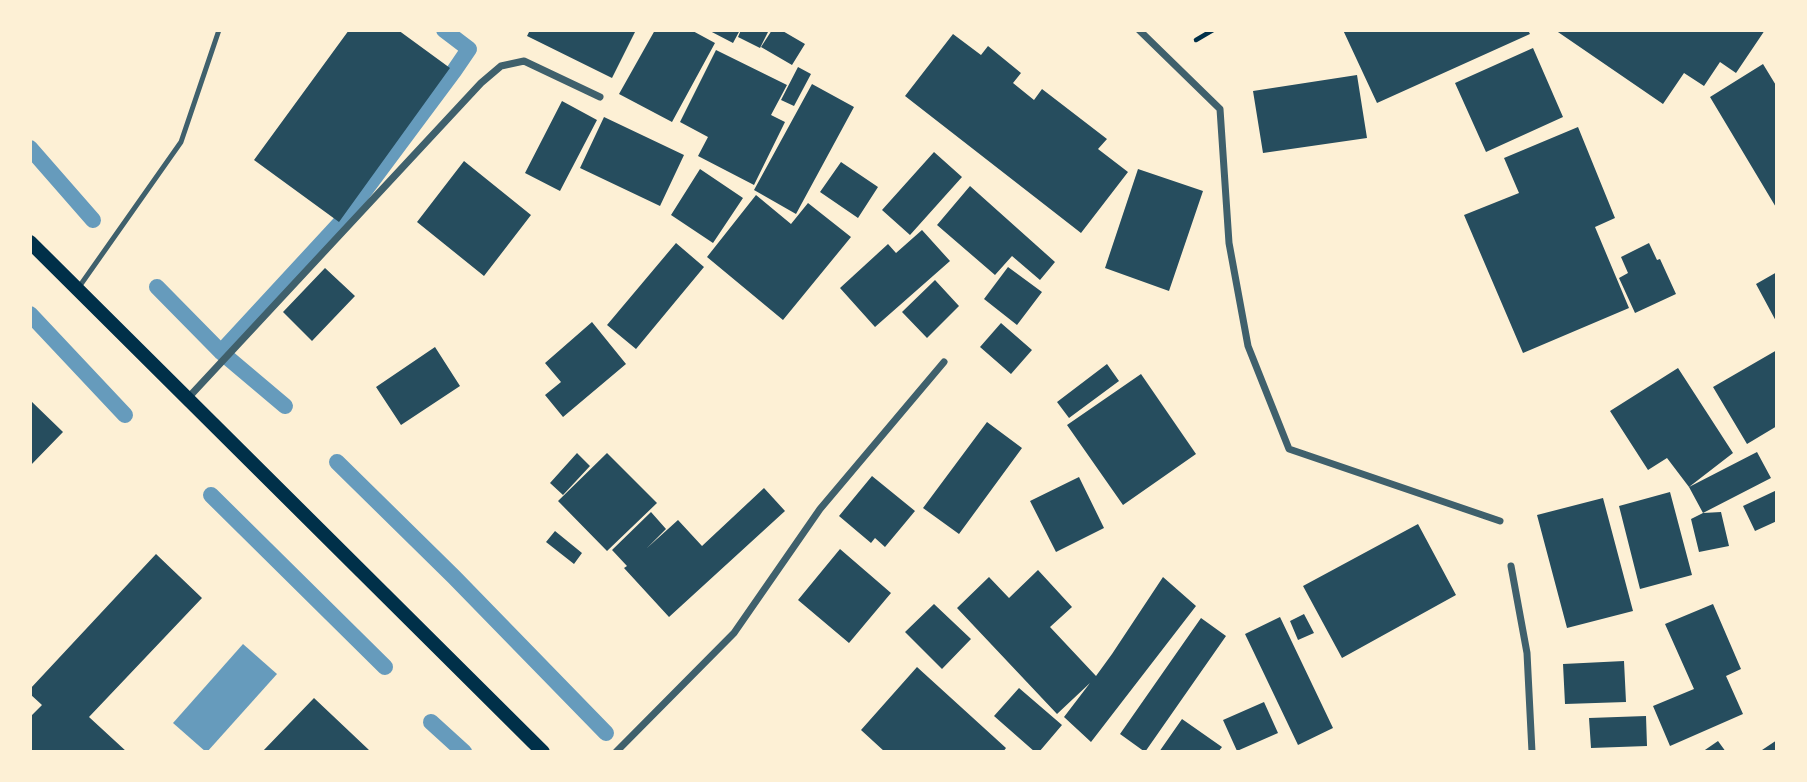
<!DOCTYPE html>
<html>
<head>
<meta charset="utf-8">
<style>
	body { margin:0 }
	#map { position:relative; width:1807px; height:782px; overflow:hidden; background:#fdf0d5; font-family:"Alegreya Sans",sans-serif }
	canvas { display:block }
	.frame { position:absolute; inset:0; border:32px solid #fdf0d5; pointer-events:none }
</style>
</head>
<body>
<div id="map">
<canvas width="1807" height="782"></canvas>
<div class="frame"></div>
</div>
<script>
const context = document.querySelector('canvas').getContext('2d');
context.lineJoin = 'round';
function fill(path, color) {
  context.fillStyle = color;
  context.fill(path, 'evenodd');
}
function trace(path, color, width, dash) {
  context.strokeStyle = color;
  context.lineWidth = width;
  context.lineCap = dash ? 'butt' : 'round';
  context.setLineDash(dash || []);
  context.stroke(path);
}
const water = new Path2D(`
	M243,644L277,674L207,752H206L173,723Z`);
const stream = new Path2D(`
	M30,148L93,220
	M157,287L221,352L285,406
	M30,314L125,415
	M221,352L343,220L454,71L469,49L444,30
	M337,462L454,577L606,733
	M211,495L385,667
	M431,722L464,752`);
const building = new Path2D(`
	M349,30H398L450,68L339,222L254,160Z
	M530,30H636L612,78L527,36Z
	M655,30H691L715,43L672,122L619,94Z
	M708,30H740L733,43Z
	M741,30H769L760,48L738,37Z
	M772,30H781L805,44L792,65L761,47Z
	M1343,30H1528L1530,34L1377,103Z
	M1555,30H1765L1736,73L1720,62L1704,86L1684,73L1663,104Z
	M953,34L981,55L988,46L1021,73L1013,83L1034,100L1042,89L1107,139L1098,149L1128,172L1081,233L905,96Z
	M1533,48L1563,117L1486,152L1455,83Z
	M716,50L787,85L771,115L785,122L754,185L698,156L708,137L680,122Z
	M1763,64L1777,87V209L1710,97Z
	M798,67L811,74L794,106L781,100Z
	M1357,75L1367,138L1263,153L1253,91Z
	M812,84L854,107L796,214L754,190Z
	M562,101L597,120L560,191L525,173Z
	M604,117L684,155L660,206L580,168Z
	M1578,127L1615,218L1595,227L1629,308L1523,353L1464,215L1519,193L1504,158Z
	M934,152L962,177L910,235L882,210Z
	M464,161L531,215L484,276L417,222Z
	M841,162L878,187L858,218L820,192Z
	M700,169L743,198L713,243L671,215Z
	M1138,169L1203,191L1169,291L1105,268Z
	M970,186L1055,262L1040,280L1012,256L995,275L937,225Z
	M756,195L791,224L808,203L851,237L783,320L707,257Z
	M922,230L950,261L875,327L840,288L888,244L896,253Z
	M676,243L704,267L636,349L607,325Z
	M1649,243L1657,260L1660,259L1676,294L1635,313L1619,278L1628,273L1621,257Z
	M1008,267L1042,292L1017,325L984,299Z
	M325,268L355,296L312,341L283,312Z
	M1777,272V323L1756,284Z
	M935,280L959,306L927,338L902,312Z
	M592,322L626,364L563,417L545,395L561,382L545,363Z
	M1001,323L1032,350L1011,374L980,347Z
	M435,347L460,386L401,425L376,387Z
	M1777,350V426L1747,444L1713,387Z
	M1107,364L1119,381L1069,418L1057,402Z
	M1678,368L1733,453L1689,487L1757,452L1771,478L1703,513L1721,512L1729,546L1699,552L1691,519L1703,513L1689,487L1667,458L1648,470L1610,411Z
	M1141,374L1196,454L1123,505L1067,425Z
	M30,400L63,432L30,466Z
	M987,422L1022,448L959,534L923,508Z
	M577,453L590,466L563,495L550,483Z
	M607,453L657,503L607,551L558,501Z
	M872,476L915,511L885,547L875,538L871,543L839,516Z
	M1079,477L1104,528L1056,552L1030,501Z
	M764,488L785,511L669,617L624,568L627,566L612,550L651,512L666,529L647,548L678,520L702,546Z
	M1777,490V521L1755,531L1743,506Z
	M1670,492L1692,575L1640,589L1619,506Z
	M1603,498L1633,611L1567,628L1537,515Z
	M1418,524L1456,595L1342,658L1303,586Z
	M555,531L582,553L574,564L546,542Z
	M840,549L891,593L849,643L798,600Z
	M156,554L202,598L89,717L127,752H30V717L42,705L30,694V689Z
	M1038,570L1072,607L1050,627L1096,676L1112,654L1163,577L1196,606L1091,742L1064,717L1090,683L1057,714L957,608L989,577L1009,598Z
	M934,604L971,639L942,669L905,632Z
	M1713,604L1741,669L1726,676L1743,714L1670,746L1653,706L1694,689L1665,624Z
	M1304,614L1314,633L1298,640L1290,621Z
	M1280,617L1333,728L1298,745L1245,634Z
	M1201,618L1226,636L1145,752L1120,734Z
	M1624,661L1626,702L1565,704L1563,664Z
	M917,667L1006,748L1003,752H885L861,730Z
	M1019,688L1062,725L1039,752H1035L994,716Z
	M314,698L369,750L366,752H262Z
	M1264,702L1278,733L1237,751L1223,720Z
	M1646,716L1647,746L1591,748L1589,718Z
	M1182,719L1222,747L1218,752H1159Z
	M1777,740V752H1759Z
	M1718,741L1726,752H1702Z`);
const path = new Path2D(`
	M1196,40L1213,30`);
const service = new Path2D(`
	M79,287L181,142L219,30`);
const minor = new Path2D(`
	M1139,30L1220,109L1229,243L1248,346L1289,449L1500,521
	M188,398L481,83L501,66L524,61L600,97
	M1511,566L1527,653L1532,752
	M616,752L734,633L820,509L944,362`);
const secondary = new Path2D(`
	M30,242L543,752`);
fill(water, '#669bbc');
trace(stream, '#669bbc', 16);
fill(building, '#264d5e');
trace(path, '#003049', 4.5);
trace(service, '#3f606c', 5);
trace(minor, '#3f606c', 7);
trace(secondary, '#003049', 14);
</script>
</body>
</html>
